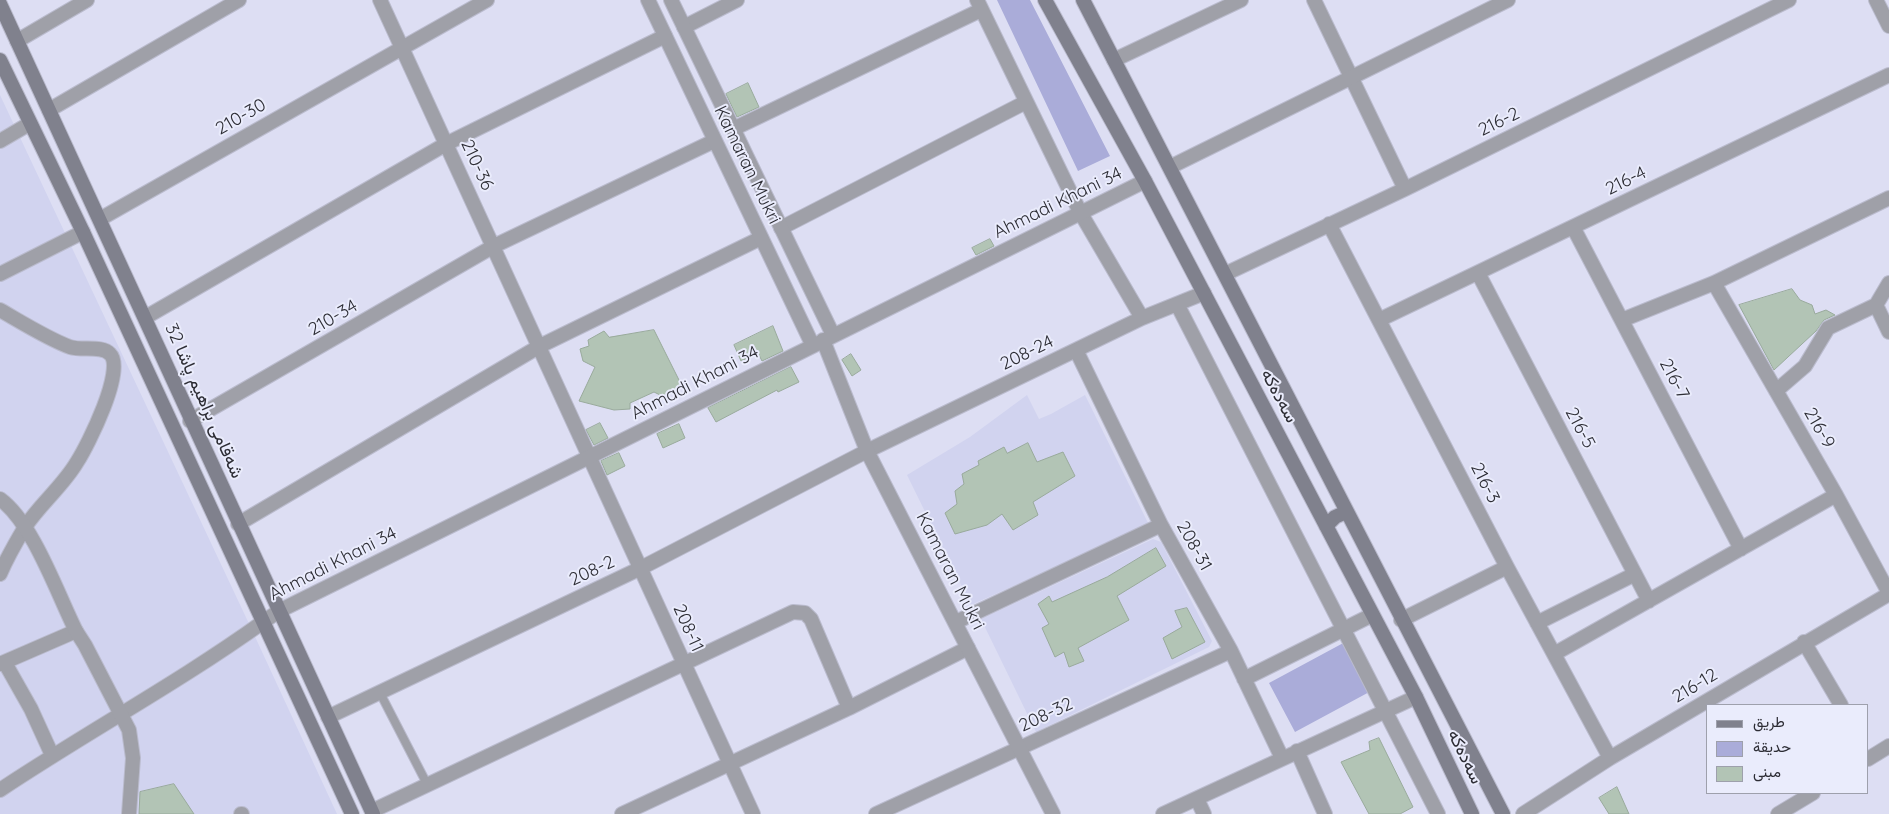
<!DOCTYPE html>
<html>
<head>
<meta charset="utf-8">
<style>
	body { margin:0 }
	#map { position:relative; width:1889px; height:814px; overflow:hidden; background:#dddef3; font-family:Quicksand,Vazirmatn,sans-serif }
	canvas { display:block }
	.legend { position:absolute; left:1706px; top:704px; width:162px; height:90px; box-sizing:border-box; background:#eaecfc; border:1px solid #9ea0ac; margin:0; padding:6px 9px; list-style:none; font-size:15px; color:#2d2d35 }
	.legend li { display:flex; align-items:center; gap:10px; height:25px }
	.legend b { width:25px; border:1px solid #9ea0ac }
</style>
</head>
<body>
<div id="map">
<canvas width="1889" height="814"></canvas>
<ul class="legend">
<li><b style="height:6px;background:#80818d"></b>طريق</li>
<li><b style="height:14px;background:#aaacd9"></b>حديقة</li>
<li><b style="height:14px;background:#b2c4b5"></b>مبنى</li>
</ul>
</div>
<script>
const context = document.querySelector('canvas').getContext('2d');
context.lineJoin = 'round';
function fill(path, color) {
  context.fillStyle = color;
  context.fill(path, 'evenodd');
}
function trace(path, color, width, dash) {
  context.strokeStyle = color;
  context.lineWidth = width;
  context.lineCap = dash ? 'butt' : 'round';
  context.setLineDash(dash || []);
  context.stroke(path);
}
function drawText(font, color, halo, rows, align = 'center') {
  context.font = font + ' Quicksand,Vazirmatn,sans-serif';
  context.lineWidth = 4;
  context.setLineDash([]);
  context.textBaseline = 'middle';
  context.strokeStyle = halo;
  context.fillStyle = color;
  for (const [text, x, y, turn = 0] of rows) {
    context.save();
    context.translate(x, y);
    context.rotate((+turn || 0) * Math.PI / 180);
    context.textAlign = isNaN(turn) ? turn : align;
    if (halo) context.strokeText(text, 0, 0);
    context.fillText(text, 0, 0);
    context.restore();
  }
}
const built = new Path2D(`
	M0,95L251,628L337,814H0Z
	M1027,395L1039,419L1051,414L1085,395L1149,525L971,605L907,475L970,437Z
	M1153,539L1161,542L1212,641L1209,647L1036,732L981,619Z`);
const green = new Path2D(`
	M997,0H1030L1110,156L1078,171Z
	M1347,641L1373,690L1295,732L1269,683Z`);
const building = new Path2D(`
	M748,83L759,107L737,117L726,94Z
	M990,239L994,246L976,255L972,248Z
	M1792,289L1800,300L1812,305L1815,314L1826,310L1835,315L1824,320L1816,331L1774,370L1739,305Z
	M773,326L783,351L762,361L758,353L741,361L734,345Z
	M654,330L681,384L673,392L662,396L654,392L630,403V409L614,410L579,401L595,367L583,361L580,349L589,346L588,340L604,331L609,337Z
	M851,354L861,370L852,376L842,360Z
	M791,367L799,382L778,392L777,390L716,422L708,408Z
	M600,423L608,438L594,445L586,430Z
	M679,424L685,438L663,448L657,434Z
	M1028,443L1037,462L1063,452L1075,476L1033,502L1038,515L1013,530L1002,514L987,525L955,534L945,513L957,504L955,491L964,484L962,474L979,465L978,461L1004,447L1007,453Z
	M619,453L625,466L607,475L601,461Z
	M1156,548L1166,566L1117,596L1129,620L1078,648L1084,661L1069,667L1064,652L1055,657L1042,628L1049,624L1038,604L1049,596L1052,602L1107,577Z
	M1187,608L1205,642L1172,659L1163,638L1182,627L1175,611Z
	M1379,738L1413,807L1400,814H1369L1341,762L1370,750L1369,742Z
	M174,784L194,814H139L140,792Z
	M1617,787L1629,814H1609L1599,798Z`);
const service = new Path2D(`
	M379,691L427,784`);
const minor = new Path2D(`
	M380,0L753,814
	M977,0L1080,212L1142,318
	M1314,0L1405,189
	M1876,0L1889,26
	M684,27L737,0
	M17,41L87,0
	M1114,60L1241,0
	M49,110L239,0
	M733,129L981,10
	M0,141L29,124
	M100,219L487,0
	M1329,224L1507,567L1610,758
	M1573,227L1741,549
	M781,228L1026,102
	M1478,273L1649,601
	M0,274L83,232
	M1225,274L1405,189L1789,0
	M1714,283L1836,495L1889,593
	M1177,304L1438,814
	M1876,305L1889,332
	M0,310C21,322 48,339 70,347C82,351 102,345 110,354C126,369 88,445 77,462C63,486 40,504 25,527C16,542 7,558 0,574
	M146,317L446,144L665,36
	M1379,320L1889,75
	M1622,320L1714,283L1889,198
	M1076,350L1161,525L1231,651L1282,758
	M1776,391L1805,366L1828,328L1876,305L1889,283
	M190,421L494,246L714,141
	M238,524L540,346L761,238
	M1401,620L1507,567
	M956,622L1161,525
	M1537,623L1635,574
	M1804,642L1841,705
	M1554,654L1836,495
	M5,663L31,709L52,755
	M0,664L76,631
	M1244,679L1372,615
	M328,717L641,568L867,451L1142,318L1204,293
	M1297,751L1325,814
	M0,790C87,732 178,683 263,622
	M1197,799L1204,814
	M372,811L793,612L805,613L811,619L849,708
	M241,814H242
	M622,814L849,708L968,648
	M876,814L1231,651
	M1163,814L1416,697
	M1523,814L1610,758L1889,594`);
const tertiary = new Path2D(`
	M648,0L813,346
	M671,0L833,335
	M1170,167L1508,0
	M823,340L867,451L1053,814
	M0,499C33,523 57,593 76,631L85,645L129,730L133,758L129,814
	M263,622L279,611L1145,181
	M1868,759L1889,746
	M1778,814L1813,793`);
const secondary = new Path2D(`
	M1045,0L1145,181L1416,697L1472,814
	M1083,0L1503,814
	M0,4L373,814
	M0,60L83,232L352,814
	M1326,526L1335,517L1346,512`);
const streetNames = [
	["210-30",241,117,-30],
	["216-2",1499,122,-26],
	["210-36",477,165,65],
	["Kamaran Mukri",747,165,64],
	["216-4",1626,181,-26],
	["Ahmadi Khani 34",1058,203,-26],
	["210-34",333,318,-30],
	["208-24",1027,353,-26],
	["216-7",1674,379,62],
	["Ahmadi Khani 34",695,383,-27],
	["سەدەکە",1279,396,62],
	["شەقامی براهیم پاشا 32",204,401,66],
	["216-5",1580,428,62],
	["216-9",1819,428,60],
	["216-3",1485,483,63],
	["208-31",1194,546,61],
	["Ahmadi Khani 34",333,564,-27],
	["208-2",592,571,-25],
	["Kamaran Mukri",950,571,63],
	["208-11",688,628,66],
	["216-12",1695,686,-31],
	["208-32",1046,715,-25],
	["سەدەکە",1465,757,64]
];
fill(built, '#d1d3ef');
fill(green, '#aaacd9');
fill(building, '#b2c4b5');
trace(building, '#99aa9c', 1);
trace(service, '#babbcd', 10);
trace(minor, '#babbcd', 16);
trace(tertiary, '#babbcd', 16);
trace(secondary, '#babbcd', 16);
trace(service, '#9fa0a8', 8);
trace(minor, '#9fa0a8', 14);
trace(tertiary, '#9fa0a8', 14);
trace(secondary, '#80818d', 14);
drawText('18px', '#2d2d35', '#eaecfc', streetNames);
</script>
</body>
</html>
